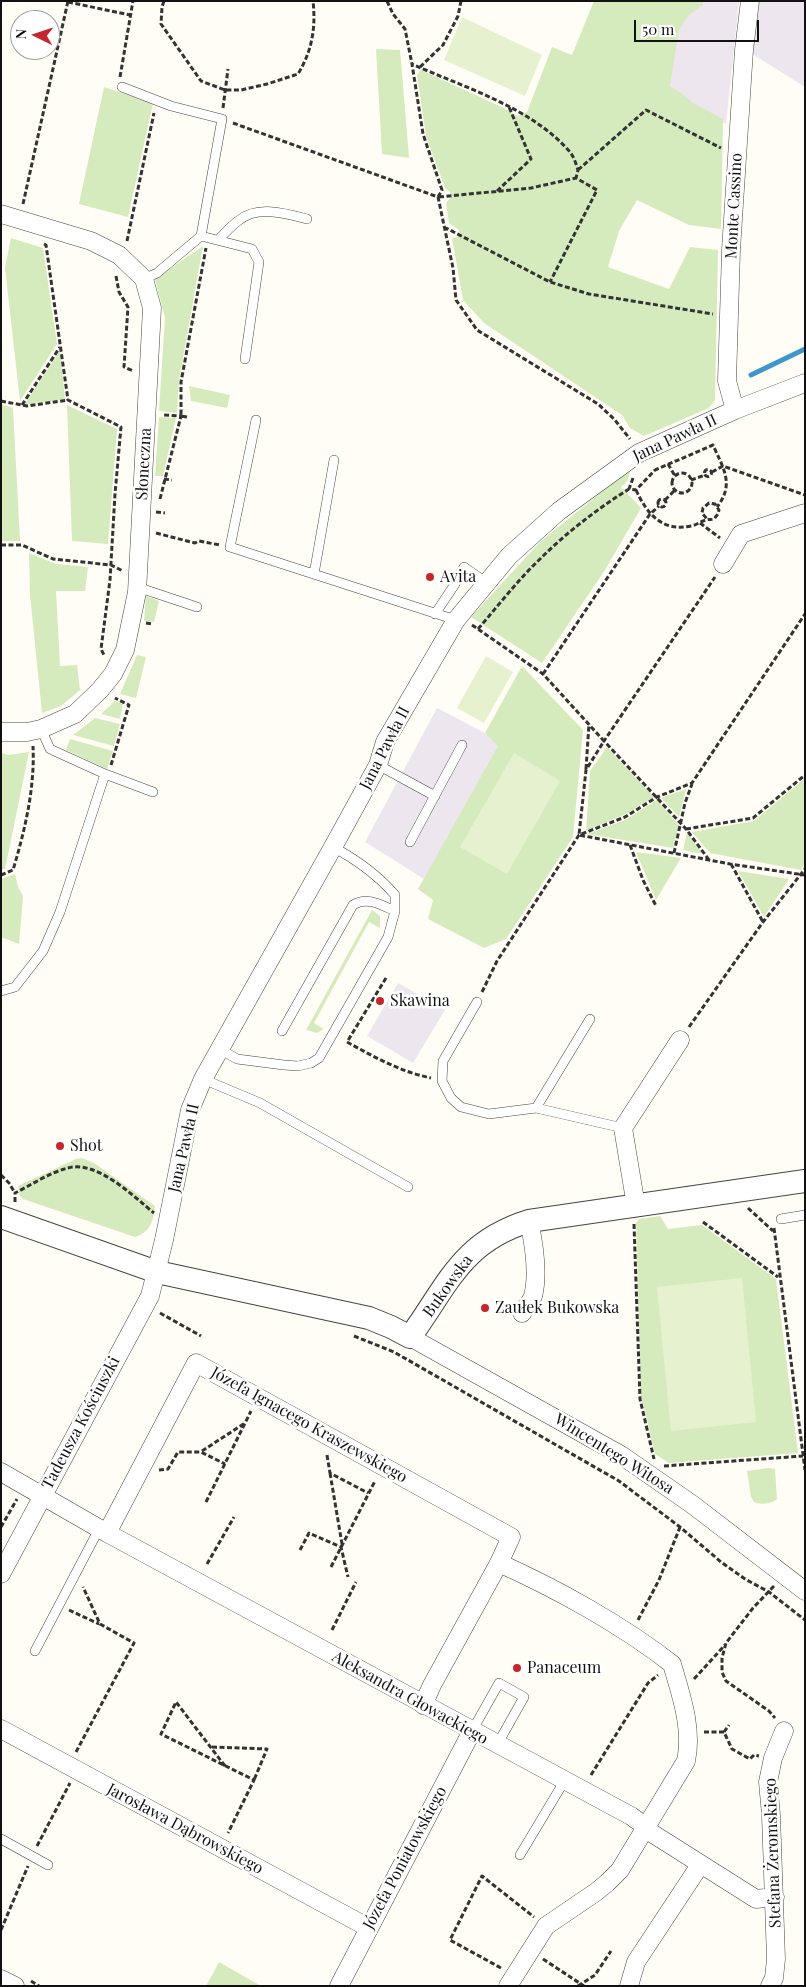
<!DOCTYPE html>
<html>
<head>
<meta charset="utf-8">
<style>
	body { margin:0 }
	#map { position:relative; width:806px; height:1987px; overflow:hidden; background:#fffdf5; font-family:"Playfair Display",serif }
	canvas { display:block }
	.frame { position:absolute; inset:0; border:2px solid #111; pointer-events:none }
	.north { position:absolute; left:10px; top:10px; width:50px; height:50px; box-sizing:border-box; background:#fff; border:1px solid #a0a0a0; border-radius:50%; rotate:274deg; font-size:14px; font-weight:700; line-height:20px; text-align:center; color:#111 }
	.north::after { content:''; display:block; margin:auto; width:18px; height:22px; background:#c4262e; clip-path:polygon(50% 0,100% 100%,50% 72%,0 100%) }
	.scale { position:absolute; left:634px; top:20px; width:125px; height:22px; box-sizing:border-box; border:2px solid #111; border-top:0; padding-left:6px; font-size:15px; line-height:18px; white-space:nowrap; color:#111; -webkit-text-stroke:4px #fff; paint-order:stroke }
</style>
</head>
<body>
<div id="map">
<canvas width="806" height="1987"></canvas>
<div class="frame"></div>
<div class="north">N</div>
<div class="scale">50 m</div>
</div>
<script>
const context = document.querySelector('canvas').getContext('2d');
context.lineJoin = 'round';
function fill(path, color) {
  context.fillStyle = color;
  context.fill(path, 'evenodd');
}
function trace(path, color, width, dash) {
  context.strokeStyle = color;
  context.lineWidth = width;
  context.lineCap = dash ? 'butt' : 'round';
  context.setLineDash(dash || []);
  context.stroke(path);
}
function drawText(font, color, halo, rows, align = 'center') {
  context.font = font + ' "Playfair Display",serif';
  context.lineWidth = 5;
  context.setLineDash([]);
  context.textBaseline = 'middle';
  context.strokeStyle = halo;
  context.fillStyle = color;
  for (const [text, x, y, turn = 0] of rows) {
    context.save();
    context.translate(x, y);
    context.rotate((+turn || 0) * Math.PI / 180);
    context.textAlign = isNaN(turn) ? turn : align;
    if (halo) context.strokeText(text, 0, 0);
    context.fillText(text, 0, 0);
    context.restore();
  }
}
const industrial = new Path2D(`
	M697,1H739L726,124L666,92L678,15Z
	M756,1H805V87L749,52Z
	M437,708L485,733L499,746L424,879L365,842Z
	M398,983L445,1010L413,1063L367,1036Z`);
const green = new Path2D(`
	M594,1H703V5L689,15L679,30L670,86L681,93L693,103L723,119L721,229L689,225L637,200L619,231L608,267L669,289L690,247L718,250L715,400L709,408L644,436L630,428L622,415L484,323L463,300L452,238L458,237L459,230L449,223L446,203L451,197L450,192L445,188L426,136L417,75L421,70L506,109L517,116L527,112L552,47L572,55Z
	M376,49L400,50L409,158L382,154Z
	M104,87L153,103L128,217L79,204Z
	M11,238L43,248L57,344L20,401L5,268Z
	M203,246L179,380L177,413L159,411L165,318L155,279Z
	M60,351L65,399L24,405Z
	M189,386L230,395L227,408L191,401Z
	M1,404L13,408L20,541H1Z
	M67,405L117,429L108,544L72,541Z
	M159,417L176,418L163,476H155Z
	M630,471L628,480L621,487L641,508L605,570L542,663L471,617L540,542L610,485Z
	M29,553L56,564L88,567L85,591H56L60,666L77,665L80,690L61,706L42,713L30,595Z
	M146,596L159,601L154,622L144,621Z
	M137,655L146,657L136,698L120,694Z
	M522,666L583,730L573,837L506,939L484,948L428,919L433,900L418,889L498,746L485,733Z
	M115,701L123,704L120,719L101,714Z
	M95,718L120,724L114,746L73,735Z
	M70,739L113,751L107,769L66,750Z
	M607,747L654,797L628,813L586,831L590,771Z
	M29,752L5,869H1V753L9,755Z
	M805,778V862L801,870L710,853L692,832L754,821Z
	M686,789L679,817L661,798Z
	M657,800L679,825L673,848L587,834L625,820Z
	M687,833L703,854L683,850Z
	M636,852L681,858L656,900Z
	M738,871L789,879L764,917Z
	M15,874L18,887L23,896L19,944L1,937V879Z
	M372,910L380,916V928L369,922L314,1023L324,1029L317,1033L306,1030Z
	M82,1158L94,1163L155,1206C153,1221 151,1232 135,1237L23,1199L20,1196L18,1186L76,1159Z
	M660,1216L668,1229L702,1225L776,1279L798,1453L669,1463L655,1454L641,1395L636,1223L639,1219Z
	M768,1468L775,1469L777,1499C772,1504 760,1505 754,1502L751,1497L747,1471Z
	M219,1962L261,1986H206Z`);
const pitch = new Path2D(`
	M462,17L542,55L525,96L444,60Z
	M486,656L513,672L484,723L457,708Z
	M514,753L560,781L507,874L460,847Z
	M742,1278L756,1422L671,1431L657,1287Z`);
const stream = new Path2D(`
	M751,375L805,349`);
const path = new Path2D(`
	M164,1L162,7L161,24L201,81L225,90H241L267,84L298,74C312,51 316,28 313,1
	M387,1L393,14L405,29L412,64
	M68,2L130,15
	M420,67L443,45L458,16L461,1
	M120,77L133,1
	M223,108L228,69
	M233,123L438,197L453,268L456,300L477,330L598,404L614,419L630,439
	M578,170L646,110L721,148
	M497,191L531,159L509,107
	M438,197L442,190L423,134L412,64C465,88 531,107 570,152C574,157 576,164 578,170L576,178
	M439,197L531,188L576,178L597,190L550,282
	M23,204L68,1
	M444,227L550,282L589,294L713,314
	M127,241L154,113
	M44,244L46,245L68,400L121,427L115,494L110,580L101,649L104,655
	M116,276L119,292L128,307L124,367L133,371
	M1,401L27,406L68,400
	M22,405L60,347
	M187,417L181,416V382L206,248
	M668,464L675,476
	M655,469V470L713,445C723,468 735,484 717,507
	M704.5 473a3.5 3.5 0 1 1 7 0a3.5 3.5 0 1 1-7 0Z
	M712,472L723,466L805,495
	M672 483a10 10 0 1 1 20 0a10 10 0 1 1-20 0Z
	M633,478L629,489L636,490L655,470
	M164,479L172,480
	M691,480L705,475
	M636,490C647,514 662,532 691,526C697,525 701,521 706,520C709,519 711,520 714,519L718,514L719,510L715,504L709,503L703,508L702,513L707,519
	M160,499L181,416L163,415
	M658 503a4 4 0 1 1 8 0a4 4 0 1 1-8 0Z
	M665,500L675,490
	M156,512L165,513
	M700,523L720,538
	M156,533L195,543L199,541L220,545
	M1,545H22L53,559L111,565L123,571
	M146,623L153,624
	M472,625L543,674L604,741L586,770L579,835L730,864L805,875
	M478,629C498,606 517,581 539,560C566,533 597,509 629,489
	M543,674L650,514L659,506
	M111,765L129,705L115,698
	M586,769L589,724
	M686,829L753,818L805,775
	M630,845L643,880L656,906
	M674,853L685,803L692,784
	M709,860L686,829L604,741L715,577
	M731,864L763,922
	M1,875L13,870C25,830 35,788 33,746
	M386,978L347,1042C374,1057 401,1072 431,1078
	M482,992L497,961L579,835L625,817L657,797L692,783L805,614
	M689,1027L763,922L805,869
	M1,1175L9,1183L15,1193
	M15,1202V1193C31,1185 51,1172 68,1168C97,1160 133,1196 154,1213
	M748,1208L773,1231
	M703,1222L778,1277
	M634,1224L640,1399L654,1459
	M774,1228L805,1470
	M160,1313L201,1336
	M354,1336L394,1352L619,1481L680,1527L721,1562L745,1579L769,1592L805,1620
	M202,1451L245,1423
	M327,1455L330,1473L368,1493
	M664,1466L803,1456
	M159,1470L168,1469L178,1452H201L225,1464
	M330,1473L342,1544
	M206,1502L251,1411
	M1,1527L17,1499
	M300,1550L309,1533L341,1547L348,1577
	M207,1564L234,1517
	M331,1567L375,1481
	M774,1586L753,1608L726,1643L722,1658V1672L726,1681L769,1711L775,1718
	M69,1610L99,1624
	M638,1620L659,1580L680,1527
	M332,1630L356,1582
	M694,1679L725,1645
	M704,1732H724L732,1749L750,1759L754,1755L759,1756
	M724,1732L729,1725
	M212,1747L267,1749L254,1780
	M76,1752L134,1643L100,1624L83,1587
	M225,1766L176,1702L161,1734L254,1780L228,1833
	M591,1775L648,1683L658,1675
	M37,1846L70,1783
	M1,1930L28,1866
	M543,1959L584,1986
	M501,1968L450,1940L482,1876L534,1917
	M31,1981L39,1986
	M578,1986L595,1975L611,1951`);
const service = new Path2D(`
	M122,87L171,106L222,119L201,236L157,273L144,279
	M201,236L252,249L259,262L245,359
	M218,240C224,234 231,226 238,221C257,205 285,213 307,219
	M256,420L230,547L456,620
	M314,574L334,460
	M137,587L197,607
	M435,614L455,584L464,567L487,583
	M41,729L50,749L105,774L153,792
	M378,765L435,796
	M410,842L462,745
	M1,991L15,987L43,951L60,912L105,774
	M477,1002L443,1061L442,1081L451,1098L461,1107L489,1114L536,1108L623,1128
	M282,1031L353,905C367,896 381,905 395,911
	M220,1049L237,1059L284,1065L298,1066L311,1063L319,1058L388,937L395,911V895C377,874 357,860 333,847
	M203,1079L260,1103L408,1187
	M536,1108L590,1019
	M781,1219L805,1215
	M35,1651L99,1529
	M472,1731L499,1683L524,1697L497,1745
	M1,1839L48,1865
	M520,1855L565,1780`);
const minor = new Path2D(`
	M1,214L91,241L119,255L144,279L152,308L137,592L125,650L113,674L100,690L75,714L41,729L27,732H1
	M735,410L727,381L731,250L744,50L750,1
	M723,564L741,534L805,513
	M636,1206L623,1128L680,1040
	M522,1313C525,1308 531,1302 533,1296C539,1273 534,1244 529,1221
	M410,1337L621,1455L693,1505L805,1591
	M1,1472L107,1533L631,1816L645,1826L650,1832L756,1899L775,1897
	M107,1533L196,1363L511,1537L499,1563C557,1589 622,1625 672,1664C681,1695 693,1729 686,1761L620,1870L607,1883L596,1892L546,1926L508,1986
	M1,1574L150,1296L164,1240L190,1110L203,1079L333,847L378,765L385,742L456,620L509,556L559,511L639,453L735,410L805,383
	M423,1705L432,1685L499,1563
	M1,1729L369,1928
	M1,1979L15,1986
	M339,1986L472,1731
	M629,1986L636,1962L700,1865
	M770,1986L774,1978L776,1959L771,1815L768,1782L773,1758L784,1731`);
const tertiary = new Path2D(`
	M1,1217L157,1272L369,1318L391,1327L410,1337C448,1285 461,1242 529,1221L805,1181`);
const markers = [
	[430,577,5,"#c4262e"],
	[380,1001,5,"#c4262e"],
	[60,1146,5,"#c4262e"],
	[485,1308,5,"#c4262e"],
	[517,1668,5,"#c4262e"]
];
const streetNames = [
	["Monte Cassino",734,206,-87],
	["Jana Pawła II",675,438,-25],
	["Słoneczna",144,464,-87],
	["Jana Pawła II",385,748,-63],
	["Jana Pawła II",184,1148,-77],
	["Bukowska",448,1286,-54],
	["Tadeusza Kościuszki",81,1423,-62],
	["Józefa Ignacego Kraszewskiego",309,1425,29],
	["Wincentego Witosa",614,1454,32],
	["Aleksandra Głowackiego",410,1698,29],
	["Jarosława Dąbrowskiego",185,1829,28],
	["Stefana Żeromskiego",773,1853,-92],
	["Józefa Poniatowskiego",405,1858,-62]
];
const poiNames = [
	["Avita",440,577],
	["Skawina",390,1001],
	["Shot",70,1146],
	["Zaułek Bukowska",495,1308],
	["Panaceum",527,1668]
];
fill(industrial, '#eee6ef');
fill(green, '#d5ebbd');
fill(pitch, '#e6f2cf');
trace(stream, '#3f96cf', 5);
trace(service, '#444', 10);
trace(minor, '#444', 19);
trace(tertiary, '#444', 24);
trace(path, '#333', 3, [5, 2.5]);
trace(service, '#fff', 9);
trace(minor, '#fff', 18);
trace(tertiary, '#fff', 22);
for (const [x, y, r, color] of markers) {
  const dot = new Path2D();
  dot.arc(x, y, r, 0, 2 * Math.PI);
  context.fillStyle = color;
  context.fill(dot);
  trace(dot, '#fff', 2);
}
drawText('16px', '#111', '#fff', streetNames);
drawText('16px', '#111', '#fff', poiNames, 'left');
</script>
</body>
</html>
